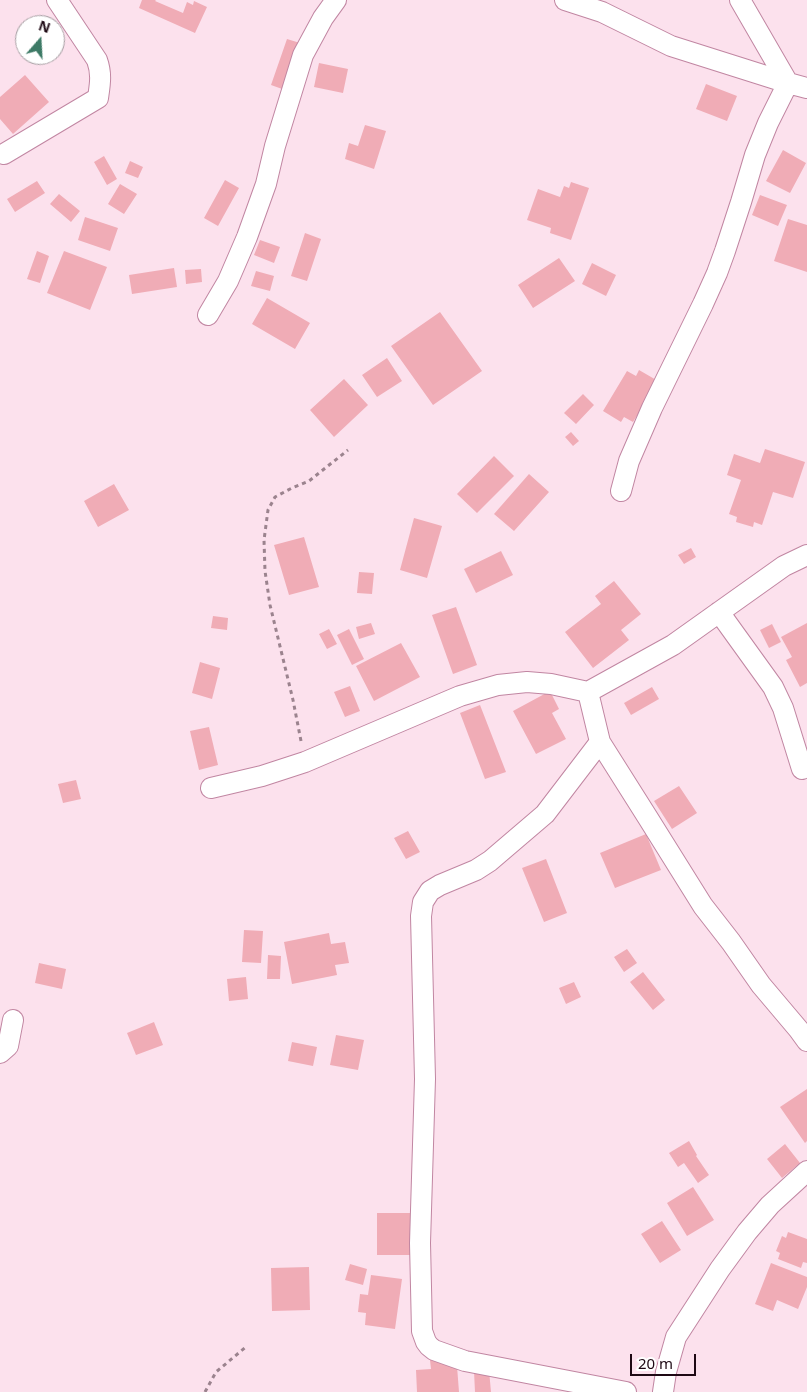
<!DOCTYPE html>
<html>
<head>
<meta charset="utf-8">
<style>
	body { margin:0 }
	#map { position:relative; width:807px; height:1392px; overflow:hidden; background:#fce1ed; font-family:"Noto Sans",sans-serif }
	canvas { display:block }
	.north { position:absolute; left:15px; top:15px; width:50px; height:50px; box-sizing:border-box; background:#fff; border:1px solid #a59da1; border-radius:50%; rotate:19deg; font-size:14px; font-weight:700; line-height:20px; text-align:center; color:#1e0914 }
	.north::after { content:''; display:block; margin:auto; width:18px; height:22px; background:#3d7a66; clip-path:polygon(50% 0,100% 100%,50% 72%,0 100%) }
	.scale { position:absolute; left:630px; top:1354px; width:66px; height:22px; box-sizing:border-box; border:2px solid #1e0914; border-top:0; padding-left:6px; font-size:15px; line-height:18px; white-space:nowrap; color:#1e0914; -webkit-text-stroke:4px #fff; paint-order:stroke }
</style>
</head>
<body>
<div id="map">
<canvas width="807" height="1392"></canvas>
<div class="north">N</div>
<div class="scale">20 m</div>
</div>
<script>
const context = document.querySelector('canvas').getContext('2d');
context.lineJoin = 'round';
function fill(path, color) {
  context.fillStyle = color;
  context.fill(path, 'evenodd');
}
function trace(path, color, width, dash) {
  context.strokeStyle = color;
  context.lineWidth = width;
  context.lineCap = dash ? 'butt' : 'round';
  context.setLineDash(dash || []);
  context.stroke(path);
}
const building = new Path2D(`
	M142,0H156L155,1L183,13L187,2L193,5L194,1L207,7L195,33L139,8Z
	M287,39L300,43L285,90L271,85Z
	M319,63L348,69L343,93L314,87Z
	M25,75L49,102L13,134L0,119V97Z
	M706,84L737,96L727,121L696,109Z
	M365,125L386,131L374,169L345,159L349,143L358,146Z
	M783,150L806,163L790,193L766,181Z
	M104,156L117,179L107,185L94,162Z
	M130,161L143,167L138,178L125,173Z
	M225,180L239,188L218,226L204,218Z
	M37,181L45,193L15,212L7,199Z
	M571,182L589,188L571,240L550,233L551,228L527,220L538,189L560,197L564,186L569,188Z
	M120,184L137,194L124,214L108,204Z
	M59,194L80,211L71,222L50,204Z
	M760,195L787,205L778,226L752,215Z
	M85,217L118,228L110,251L78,240Z
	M788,219L807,225V272L774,261Z
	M305,233L321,239L307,281L291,276Z
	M260,240L280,247L274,263L254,255Z
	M37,251L49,256L40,283L27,279Z
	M64,251L107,267L90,310L47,293Z
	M559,258L575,281L533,308L518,285Z
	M592,263L616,275L606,296L582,284Z
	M174,268L177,287L132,294L129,275Z
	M201,269L202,282L186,284L185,270Z
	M256,271L274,276L270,291L251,286Z
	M267,298L310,323L295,349L252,324Z
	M440,312L482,371L433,405L391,346Z
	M387,358L402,381L377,397L362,375Z
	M639,370L658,381L633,422L624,417L621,422L603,411L627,371L636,376Z
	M344,379L368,405L334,437L310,410Z
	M583,394L594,405L576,424L564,413Z
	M571,432L579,441L573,446L565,437Z
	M765,449L805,462L793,498L773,492L762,525L754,522L753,527L736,522L737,517L729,514L741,480L727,475L734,454L760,463Z
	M494,456L514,476L477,513L457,494Z
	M529,474L549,492L514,531L494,514Z
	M114,484L129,510L98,527L84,501Z
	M414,518L442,526L427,578L400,570Z
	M304,537L319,587L289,595L274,545Z
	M691,548L696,557L684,564L678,555Z
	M501,551L513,575L476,593L464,569Z
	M359,572L374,573L372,594L357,593Z
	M614,581L641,614L621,630L629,640L593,668L565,632L601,604L595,596Z
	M456,607L477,665L453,674L432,615Z
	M213,616L228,618L227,630L211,628Z
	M371,623L375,634L359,639L356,627Z
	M807,623V683L800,687L786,660L792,657L781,637Z
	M772,624L781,642L769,648L760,630Z
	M329,629L337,644L327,649L319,634Z
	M349,629L364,659L352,665L337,635Z
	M401,643L420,677L374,701L356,666Z
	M200,662L220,668L212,699L192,693Z
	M350,686L360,711L345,717L334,692Z
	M652,687L659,699L631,715L624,703Z
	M550,691L559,709L552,713L566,739L536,754L513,711Z
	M480,705L506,772L485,779L460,713Z
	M209,727L218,765L199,770L190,731Z
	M76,780L81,799L63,803L58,784Z
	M679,786L697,813L672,829L654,801Z
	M408,831L420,852L406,859L394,838Z
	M646,834L661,870L615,888L600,853Z
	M546,859L567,913L544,922L522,868Z
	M244,930L263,931L261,963L242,962Z
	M329,933L331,944L345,942L349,963L335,965L337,975L292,984L284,942Z
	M627,949L637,963L624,972L614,957Z
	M268,955L281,956L280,979H267Z
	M39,963L66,969L62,989L35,983Z
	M643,972L665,1000L653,1010L630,982Z
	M246,977L248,999L229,1001L227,979Z
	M574,982L581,997L566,1004L559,988Z
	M154,1022L163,1045L136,1055L127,1033Z
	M336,1035L364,1040L358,1070L330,1065Z
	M292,1042L317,1047L313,1066L288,1061Z
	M807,1089V1141L805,1143L780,1107Z
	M689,1141L697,1155L696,1156L709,1175L698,1183L684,1163L678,1167L669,1153Z
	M785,1144L800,1163L782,1178L767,1159Z
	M693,1187L714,1220L687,1236L667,1203Z
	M377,1213H410V1255H377Z
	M662,1221L681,1250L660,1263L641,1234Z
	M788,1232L807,1239V1263L803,1262L801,1268L778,1259L780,1253L776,1251L782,1236L786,1238Z
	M771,1263L807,1277V1287L798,1309L777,1300L773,1311L755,1304Z
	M350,1264L367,1269L363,1285L345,1280Z
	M309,1267L310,1310L272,1311L271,1268Z
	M371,1275L402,1279L395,1329L365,1325L366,1313L358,1312L360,1294L368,1295Z
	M449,1359L450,1367L457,1366L459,1392H417L416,1370L431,1369L430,1360Z
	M489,1370L491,1392H475L474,1371Z`);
const path = new Path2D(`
	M301,741L293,700L270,605L265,571L264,540L268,510L275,497L292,488L309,481L348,450
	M205,1392L216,1372L247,1346`);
const street = new Path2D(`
	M565,0L602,12L671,46L788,83L807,88
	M4,154L98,98C100,84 102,74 97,60L57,0
	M208,315L228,281L247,237L266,184L275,146L303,55L323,18L336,0
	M621,491L629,461L652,408L703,304L717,273L725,251L741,202L755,155L768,123L788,83L740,0
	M719,612L773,687L783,708L802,769
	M588,692L600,742L648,818L703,906L731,942L761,985L799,1030L807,1041
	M600,742L545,814L490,861L476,870L440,885L430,891L423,902L421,916L425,1079L420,1243L422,1331L426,1342L429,1346L434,1350L465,1361L626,1392
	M211,788L262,776L305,762L460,696L498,685L527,682L551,684L588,692L673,645L784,566L807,555
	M0,1053L8,1046L13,1020
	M663,1392L666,1372L676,1337L720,1269L747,1232L770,1205L807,1171`);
fill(building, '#f0acb6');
trace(street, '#c186a2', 22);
trace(path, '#9b838e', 3, [4, 4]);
trace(street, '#fff', 20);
</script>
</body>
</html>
